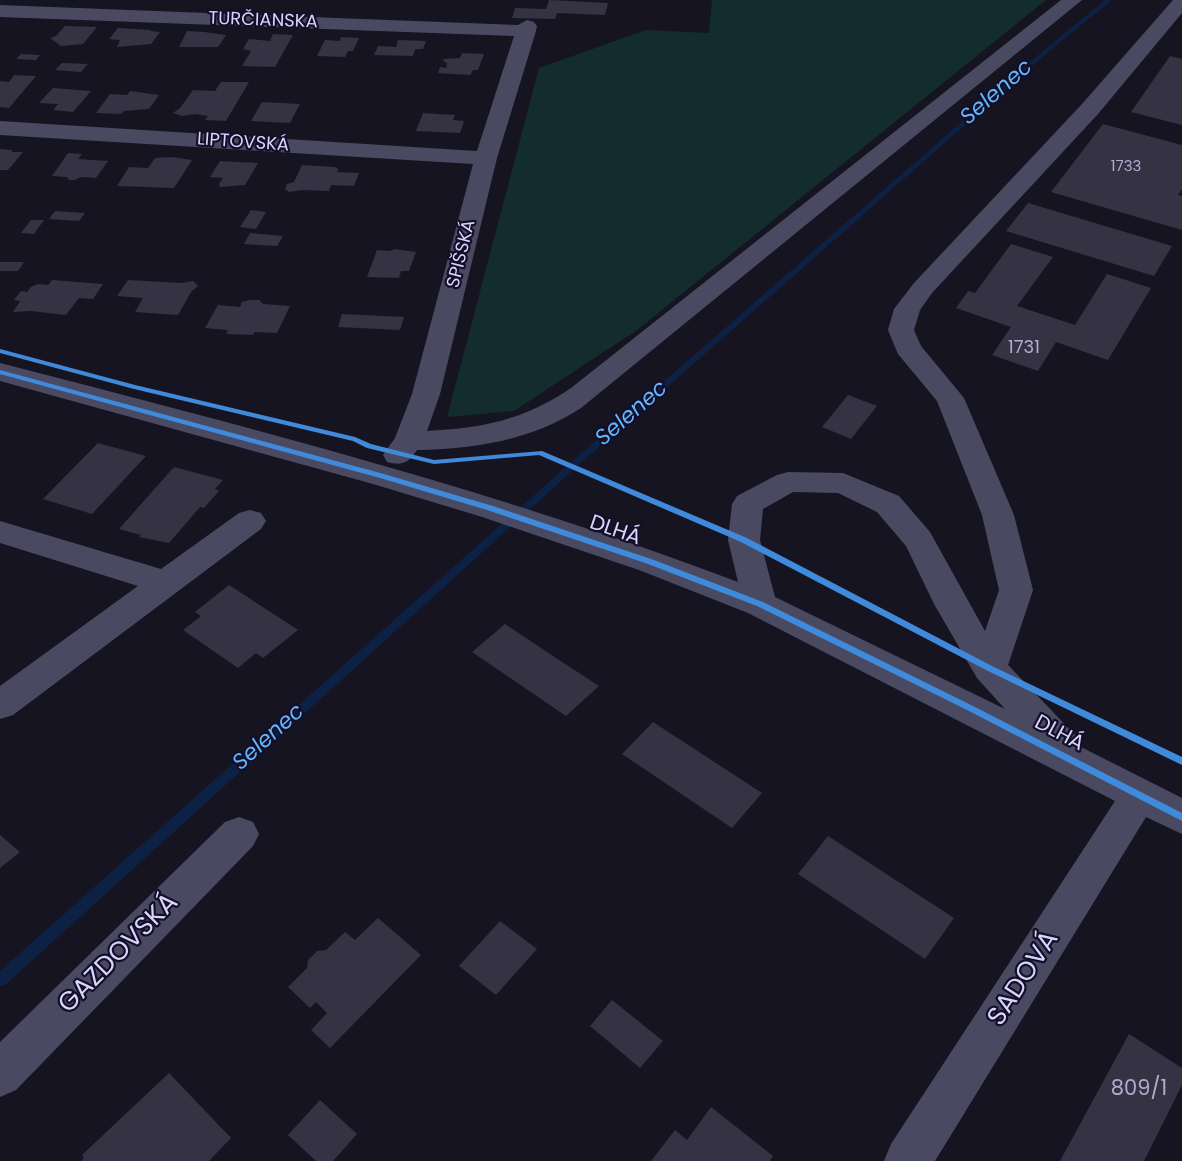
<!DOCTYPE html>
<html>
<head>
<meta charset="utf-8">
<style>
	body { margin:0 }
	canvas { display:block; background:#161421 }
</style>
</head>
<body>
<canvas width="1182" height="1161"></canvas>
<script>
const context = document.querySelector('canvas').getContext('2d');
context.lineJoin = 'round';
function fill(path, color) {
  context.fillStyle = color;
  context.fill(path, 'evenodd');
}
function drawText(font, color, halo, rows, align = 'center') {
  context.font = font + ' Poppins,sans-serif';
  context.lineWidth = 4.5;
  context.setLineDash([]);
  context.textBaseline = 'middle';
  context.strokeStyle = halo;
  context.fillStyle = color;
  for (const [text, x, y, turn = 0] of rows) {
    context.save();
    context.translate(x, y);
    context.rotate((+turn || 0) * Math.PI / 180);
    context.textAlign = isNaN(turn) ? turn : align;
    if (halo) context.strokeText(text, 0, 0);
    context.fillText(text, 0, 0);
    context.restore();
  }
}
const green = new Path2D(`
	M712,0H1046L637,330L514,411L447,417L539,68L646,30L709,33Z`);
const stream = new Path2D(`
	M1105,0H1112L1047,53L582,462L5,985L0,986V971L576,458L1043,51Z`);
const building = new Path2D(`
	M549,0L608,3L605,15L557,13L555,19L512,18L515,8L546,9Z
	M65,26L97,27L83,44L61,46L50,38L56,36Z
	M118,28L151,30L150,31L160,32L151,44L117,47L120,40L109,39Z
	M187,31L204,32L226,35L218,47H179Z
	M273,34L293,35L275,67L242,66L251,51L243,49L249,39L270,41Z
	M341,37L359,38L353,51H348L345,57L317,56L325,40L340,41Z
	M398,40L426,41L423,49H415L413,56L374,55L378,46L396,47Z
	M462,53L484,54L478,70H473L470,75L438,73L440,67L446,68L447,63L443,61L444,59L460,58Z
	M21,54L40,55L36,60L16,59Z
	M1170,56L1182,59V125L1131,112Z
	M62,63L88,64L81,72L55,70Z
	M14,75L36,76L9,108L0,107V81L9,82Z
	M221,82H249L226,121L205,120L208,116L195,114L182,116L173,113L180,108L193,90L215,91Z
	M53,88L91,91L73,112L53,110L58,104L39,103Z
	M130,91L159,95L149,109L124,111L121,114L96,113L110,94L127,95Z
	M262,102L300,104L290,123L251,121Z
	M423,113L455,115L453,120L464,121L460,133L416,131Z
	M1103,124L1182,145V189L1178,195L1182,196V230L1051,192Z
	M0,149L13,150L11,152H23L8,170H0Z
	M68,153L82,154L78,159L108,161L96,178L81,177L75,180H69L67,177L52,176Z
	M172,157L192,160L174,188L117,186L129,167L148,168L155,158Z
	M220,161L258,163L245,185L220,187L219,184L223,178L210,177Z
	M302,165L335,167L338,169L337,172L359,173L354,186L331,185L329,191L302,190L289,192L285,189L287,184L294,182Z
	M1028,203L1172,246L1154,276L1006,231Z
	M251,210L266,212L256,229L240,227Z
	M55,211L85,213L79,221L49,219Z
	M31,220H44L34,234L21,233Z
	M250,233L283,236L277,246L244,244Z
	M1011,244L1053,257L1017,306L1075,325L1107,274L1151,288L1108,360L1056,342L1038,371L992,355L1011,327L956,308L968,291L975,293Z
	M395,249L416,252L409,271H401L399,278L367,277L377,250L390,251Z
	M0,262H24L18,271H0Z
	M52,280L103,284L93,299L79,298L66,315L31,311L13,312L20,301L14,300L21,291L27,292L31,287L38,284L48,285Z
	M128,280L181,283L193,281L198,286L191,292L178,315L135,312L143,298L117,296Z
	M250,300H259L263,304L290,306L277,333L255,332L253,335L226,334L228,330L205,328L218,305L240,307L242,302Z
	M342,314L404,317L400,330L338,327Z
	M848,395L877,406L851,439L822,427Z
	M98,443L146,456L92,514L43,499Z
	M174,467L223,480L215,489L219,491L204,508L200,507L169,543L139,537L141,535L119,529Z
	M229,585L298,630L263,658L256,653L238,668L183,630L201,616L195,612Z
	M505,624L550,654L599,686L566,716L472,652Z
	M653,722L762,793L732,828L622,754Z
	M0,835L20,852L0,868Z
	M828,836L954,918L925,959L798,874Z
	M378,918L421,955L330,1048L311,1030L327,1013L316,1002L310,1008L288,987L307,968L308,960L317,951L326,950L345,932L355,940Z
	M500,921L537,949L496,995L459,966Z
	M612,1000L663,1041L640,1068L590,1026Z
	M1129,1034L1182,1068V1085L1144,1161H1060Z
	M169,1073L231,1138L209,1161H81L84,1158L82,1155Z
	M320,1100L357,1134L333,1161H316L288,1135Z
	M711,1107L773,1156L770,1161H651L675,1130L687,1140Z`);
const minor = new Path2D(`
	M1061,0H1082L581,408C532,440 475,449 417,450C408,463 403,466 387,462L383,455L395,438L412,394L473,164L0,135V121L477,151L514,36L0,17V5L518,25L527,20L534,22L537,26L536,31L497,158L440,394L427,431C483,428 524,420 571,388Z
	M1173,0H1182V13L1098,114L932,293L920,310L914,330L921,346L964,398L1014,515L1033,590L1008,665L1076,736L1081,747L1182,798V834L1146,817L935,1161H884L891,1144L1115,801L748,613L639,570L479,516L373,484L0,381V363C248,427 498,491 738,582L728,540L732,504L737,496L777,475L788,472L843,473L899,496L930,532L985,631L999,590L982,515L937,401L898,354L888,330L894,309L914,283L1082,104ZM793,492L838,493L877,512L906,546L934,604L977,678L1005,709L775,597L760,540L763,509Z
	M250,510L261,513L266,521L261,529L13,715L0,719V686L138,586L0,543V521L161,569L239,513Z
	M239,817L253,822L259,834L253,846L16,1090L0,1097V1042L225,822Z`);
const cycleway = new Path2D(`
	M0,349L135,385L355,437L371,444L434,460L542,451L747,538L992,666L1182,757V765L986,670L741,542L539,455L434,464L367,448L353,441L134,389L0,353Z
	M0,370L384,474L493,506L654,560L763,602L973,706L1182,813V821L967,710L757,606L648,564L487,510L380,478L0,374Z`);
const farNumbernames = [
	["1733",1126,167]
];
const farStreetnames = [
	["TURČIANSKA",263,21,2],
	["LIPTOVSKÁ",243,143,4],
	["SPIŠSKÁ",462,254,-76]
];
const numberNames = [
	["1731",1024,348]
];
const streetNames = [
	["DLHÁ",615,531,19],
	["DLHÁ",1059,734,28]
];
const nearNumbernames = [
	["809/1",1139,1090]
];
const waterNames = [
	["Selenec",997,93,-41],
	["Selenec",632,414,-41],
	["Selenec",269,738,-42]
];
const nearStreetnames = [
	["GAZDOVSKÁ",119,954,-45],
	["SADOVÁ",1024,979,-57]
];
fill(green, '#132c2d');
fill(stream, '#0d2144');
fill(building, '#343243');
fill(minor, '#4a4962');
fill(cycleway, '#408adc');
drawText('15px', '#b0acd0', null, farNumbernames);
drawText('18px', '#d9d4ff', '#130f26', farStreetnames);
drawText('18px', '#b0acd0', null, numberNames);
drawText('21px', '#d9d4ff', '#130f26', streetNames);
drawText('21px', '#b0acd0', null, nearNumbernames);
drawText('italic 22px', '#62b6ff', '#130f26', waterNames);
drawText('26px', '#d9d4ff', '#130f26', nearStreetnames);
</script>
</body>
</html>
